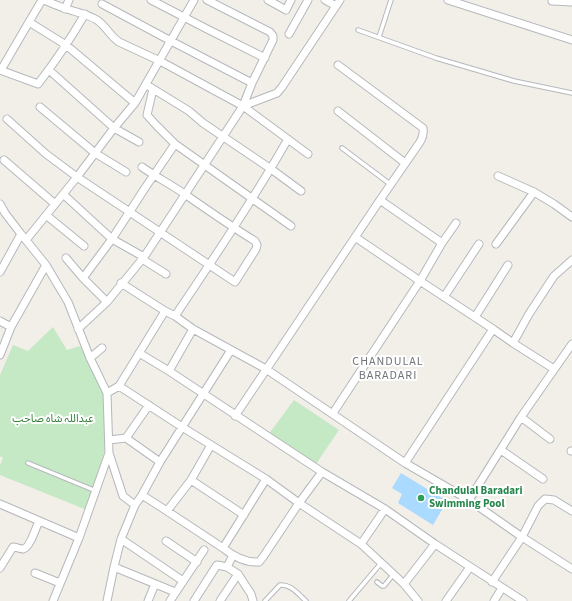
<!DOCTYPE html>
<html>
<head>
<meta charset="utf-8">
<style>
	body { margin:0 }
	canvas { display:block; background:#f1efe8 }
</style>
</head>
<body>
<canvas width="572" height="601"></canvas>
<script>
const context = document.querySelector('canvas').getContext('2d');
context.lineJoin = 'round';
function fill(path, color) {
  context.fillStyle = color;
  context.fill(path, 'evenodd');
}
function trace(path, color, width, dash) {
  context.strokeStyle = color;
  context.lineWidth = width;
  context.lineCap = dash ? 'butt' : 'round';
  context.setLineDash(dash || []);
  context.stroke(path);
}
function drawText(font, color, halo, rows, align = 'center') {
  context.font = font + ' "Source Sans 3","Noto Sans Arabic",sans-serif';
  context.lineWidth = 4;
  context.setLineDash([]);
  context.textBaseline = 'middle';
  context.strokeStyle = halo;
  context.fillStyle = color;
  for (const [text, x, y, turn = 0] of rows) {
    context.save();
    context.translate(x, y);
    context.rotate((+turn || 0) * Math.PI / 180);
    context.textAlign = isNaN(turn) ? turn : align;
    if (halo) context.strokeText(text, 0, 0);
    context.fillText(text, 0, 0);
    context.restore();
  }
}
const green = new Path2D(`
	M53,327L67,350L80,346L100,380L105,394L106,446L87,510L0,475V465L3,458L0,456V375L13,345L28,351Z
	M294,400L339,430L314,467L268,435Z`);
const water = new Path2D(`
	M401,473L447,501L433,525L398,503L402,494L392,488Z`);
const lane = new Path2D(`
	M358,30L436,58L514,81L572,93
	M379,37L391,0
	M342,148L390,184
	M28,463L96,491
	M377,582L382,586H384L393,575
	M265,601L280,585C291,584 298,594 306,601
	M349,601L382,562`);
const street = new Path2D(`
	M44,0C51,3 58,6 64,8C75,12 87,14 97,20C106,26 110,36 119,42L160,61L243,106L252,83L273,40V36L270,32L207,0
	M151,0L207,29L265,58
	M268,0L286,10L291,0
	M325,0L336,6
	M448,0L572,40
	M552,0V1L572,2
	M102,4L171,41L252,83
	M65,9L69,0
	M29,22L66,45L135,103
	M289,34L308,0
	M0,70L38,84C55,62 71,38 85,14
	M1,70L29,22L42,0
	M49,70L114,128L139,142
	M150,87L189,111L203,123L271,169L301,191
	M153,89L147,115L157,126L175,144L291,226
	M243,106L308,154
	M40,107L95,153L126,172
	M338,111L405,163
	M7,119L46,154L77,177L235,282L256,249L257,245L255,241C232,227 209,211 186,195C172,185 156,177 142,167
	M4,160L55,204
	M498,176L534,192L554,204L572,217
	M63,194L112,239L144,257
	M380,200L442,243
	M0,204L5,213L21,234L46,265L68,302L90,358L107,393L109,453L79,538L53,601
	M46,215L84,246
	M355,237L420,281L493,329L513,343L554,369
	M26,240L77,177L114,128L135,103L194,0
	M496,244L534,192
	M66,258L83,278L107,302
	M142,259L166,274
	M0,272L21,234
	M83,278L112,239L145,188L175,144
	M121,283L165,311L175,316L193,329L266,369L405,463L469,500L522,537L572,569
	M444,297L479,244
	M175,316C214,258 253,200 288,139
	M475,317L508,265
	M0,321L11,327
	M78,329L107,302L144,257L243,106L277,93L282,87L340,0
	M193,329L169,371L322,472L385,509L435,544L523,601
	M513,343L529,314L554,276L572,260
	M139,353L169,371
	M0,355L11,327L46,265
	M90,358L102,348
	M119,386L182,427L266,479L299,503L361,544L404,584L418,601
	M107,393L119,386L165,311
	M333,413L420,281L442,243L456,223
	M235,416L380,200L420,142C423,137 424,134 423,128L338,65
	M521,417L550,439
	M126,438L160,462
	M109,440L126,438L149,405
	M501,450L543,479
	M571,451H572
	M109,453L123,496L135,505
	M405,463L493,329
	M266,479L223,548C233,556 246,563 259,562L263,557L299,503L322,472
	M191,480L244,515
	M142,495L167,511L191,480L211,445
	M469,500L521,417L572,344
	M0,504L79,538
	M167,511L223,548
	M121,539L183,581
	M166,541L197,562
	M361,544L385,509
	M233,555L227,567L238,574L251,594L253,601
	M114,567L175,592
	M0,568L13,547C16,547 20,549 23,549C30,548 36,527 39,521
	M35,573L60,583
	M492,582L522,537L538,506L545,499L554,500L572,511
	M404,584L435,544
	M107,601L114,567L121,539L135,505L142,495L160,462L231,350
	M148,601L155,584
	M170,601L204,550
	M194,601L215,568L217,565L227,567
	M220,601L238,574
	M446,601L470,567
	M494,601L502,588`);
const markers = [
	[421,498,4,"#2e9e5b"]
];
const parkNames = [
	["عبداللہ شاہ صاحب",53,420]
];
const leisureNames = [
	["Chandulal Baradari",429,492],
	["Swimming Pool",429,505]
];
const neighbourhoodNames = [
	["CHANDULAL",388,362],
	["BARADARI",388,376]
];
fill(green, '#c5e8c5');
fill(water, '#aadaff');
trace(lane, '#b5b8bc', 5.5);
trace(street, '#b5b8bc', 9);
trace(lane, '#fff', 3.5);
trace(street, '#fff', 7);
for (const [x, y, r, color] of markers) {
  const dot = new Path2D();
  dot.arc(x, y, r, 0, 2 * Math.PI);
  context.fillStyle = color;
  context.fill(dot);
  trace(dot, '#fff', 1.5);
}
drawText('11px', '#348238', '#fff', parkNames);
drawText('bold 11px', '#27864d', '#fff', leisureNames, 'left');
context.letterSpacing = '1px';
drawText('12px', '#70757a', '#fff', neighbourhoodNames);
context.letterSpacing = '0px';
</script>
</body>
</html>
